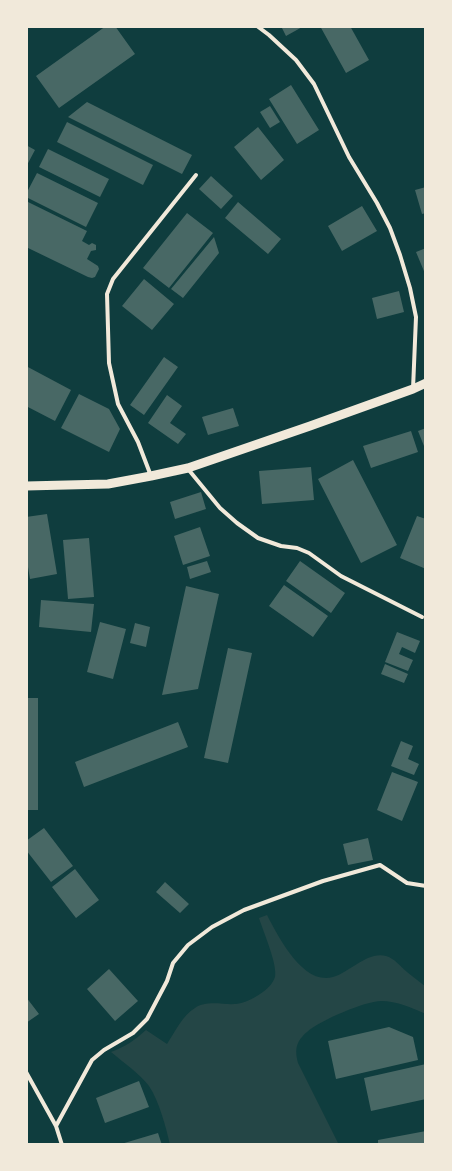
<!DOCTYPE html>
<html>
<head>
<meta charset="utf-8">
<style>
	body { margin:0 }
	#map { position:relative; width:452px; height:1171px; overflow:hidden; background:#0f3d3e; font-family:"DejaVu Sans",sans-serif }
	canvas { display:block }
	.frame { position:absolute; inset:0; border:28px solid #f1e9da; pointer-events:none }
</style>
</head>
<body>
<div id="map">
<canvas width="452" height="1171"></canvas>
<div class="frame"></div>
</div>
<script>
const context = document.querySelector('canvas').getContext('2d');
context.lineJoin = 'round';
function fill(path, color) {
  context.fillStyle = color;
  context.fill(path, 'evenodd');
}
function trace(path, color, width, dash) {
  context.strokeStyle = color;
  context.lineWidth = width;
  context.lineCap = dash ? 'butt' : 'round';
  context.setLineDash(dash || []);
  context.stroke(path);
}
const green = new Path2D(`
	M267,915C278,936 303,986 333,977C341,975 350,968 357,964C365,959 376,953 386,956C394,958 401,967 407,972C413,977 420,982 426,987V1014C412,1008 397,1001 381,1001C365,1001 319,1021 307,1032C304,1034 301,1038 299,1041C295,1048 296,1055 298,1063L339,1145H170C166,1127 159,1101 149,1086C139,1073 124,1063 111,1052C125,1047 135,1040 146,1030L167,1044C175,1032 182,1016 195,1008C207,1000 222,1005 236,1004C244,1003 253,999 260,994C266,990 273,984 275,977C278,965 263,931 259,918Z`);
const building = new Path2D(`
	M106,26H115L135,54L59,108L36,76Z
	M281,26H304L286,36Z
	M320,26H350L369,60L346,73Z
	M291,85L319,130L297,144L269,99Z
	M87,102L192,155L182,174L68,117Z
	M270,106L280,122L270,128L260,112Z
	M67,122L153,165L143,185L57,142Z
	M258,127L284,160L261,180L234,147Z
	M26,145L35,150L26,167Z
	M48,149L109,179L100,197L39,167Z
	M37,173L98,203L86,227L26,197V194Z
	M211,176L233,196L221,209L199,189Z
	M426,187V213L422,214L415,190Z
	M26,201L87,231L82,241L89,245L92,243L96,245V250L91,251L87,259L98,266L99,269L95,277L92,278L88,277L26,247Z
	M238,202L281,239L268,254L225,218Z
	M362,206L377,231L342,251L328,226Z
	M187,213L213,233L169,288L143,268Z
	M214,237L219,253L183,298L171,289Z
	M426,248V276L416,252Z
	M144,279L174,304L152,330L122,306Z
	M399,291L404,312L377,319L372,298Z
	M164,357L178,367L144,415L130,405Z
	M26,366L71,390L55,421L26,406Z
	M79,394L109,409L120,429L109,452L61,428Z
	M167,395L182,406L170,423L186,434L178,444L148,423Z
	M233,408L239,426L208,435L202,417Z
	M426,428V451L418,431Z
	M411,431L418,452L371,468L363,446Z
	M353,460L397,545L361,563L318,479Z
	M311,467L314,500L262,504L259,471Z
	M201,492L206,509L175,519L170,502Z
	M47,514L57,574L30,579L26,555V517Z
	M417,516L426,519V569L400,558Z
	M200,527L210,556L183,565L174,536Z
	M89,538L94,597L68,599L63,540Z
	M207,561L211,572L190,579L187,567Z
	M300,561L345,593L331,613L286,581Z
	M284,585L328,616L313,637L269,606Z
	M186,586L219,594L198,689L162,695Z
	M41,600L94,604L91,632L39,627Z
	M100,622L126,629L113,679L87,672Z
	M135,623L150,627L146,647L130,643Z
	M397,632L420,641L415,653L402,647L399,654L413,660L408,671L385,662Z
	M228,648L252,653L228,763L204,758Z
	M385,664L408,674L404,683L381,674Z
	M26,698H38V810H26Z
	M178,722L188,747L84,787L75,762Z
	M401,741L413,746L408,759L419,764L414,775L391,766Z
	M392,772L418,782L402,821L377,810Z
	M44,828L73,866L51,882L26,850V841Z
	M368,838L373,860L348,865L343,844Z
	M75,869L99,900L76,918L52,887Z
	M165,882L189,904L180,913L156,892Z
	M109,969L138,1001L115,1021L87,989Z
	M26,997L39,1014L26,1023Z
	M389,1027L413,1037L418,1060L336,1079L328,1041Z
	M426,1064V1099L371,1111L364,1078Z
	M139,1081L149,1107L105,1123L96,1098Z
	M426,1131V1145H378V1140Z
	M158,1133L162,1145H121V1144Z`);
const service = new Path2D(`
	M257,26L269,35L296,60L314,84L349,157L377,203L390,228L400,255L410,288L416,317L413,389
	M188,469L220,508L237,523L258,538L281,546L297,548L309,553L341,576L422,617
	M151,476L138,442L118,404L109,363L107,294L113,279L196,175
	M26,1072L56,1126L62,1145
	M56,1126L92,1060L104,1050L133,1033L147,1019L167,981L173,963L188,945L212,927L244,910L323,881L380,865L407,883L426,886`);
const tertiary = new Path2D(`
	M26,486L108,484L151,476L188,468L310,426L413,389L426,383`);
fill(green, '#244646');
fill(building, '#486865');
trace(service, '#f1e9da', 4);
trace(tertiary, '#f1e9da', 9);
</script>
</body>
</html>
